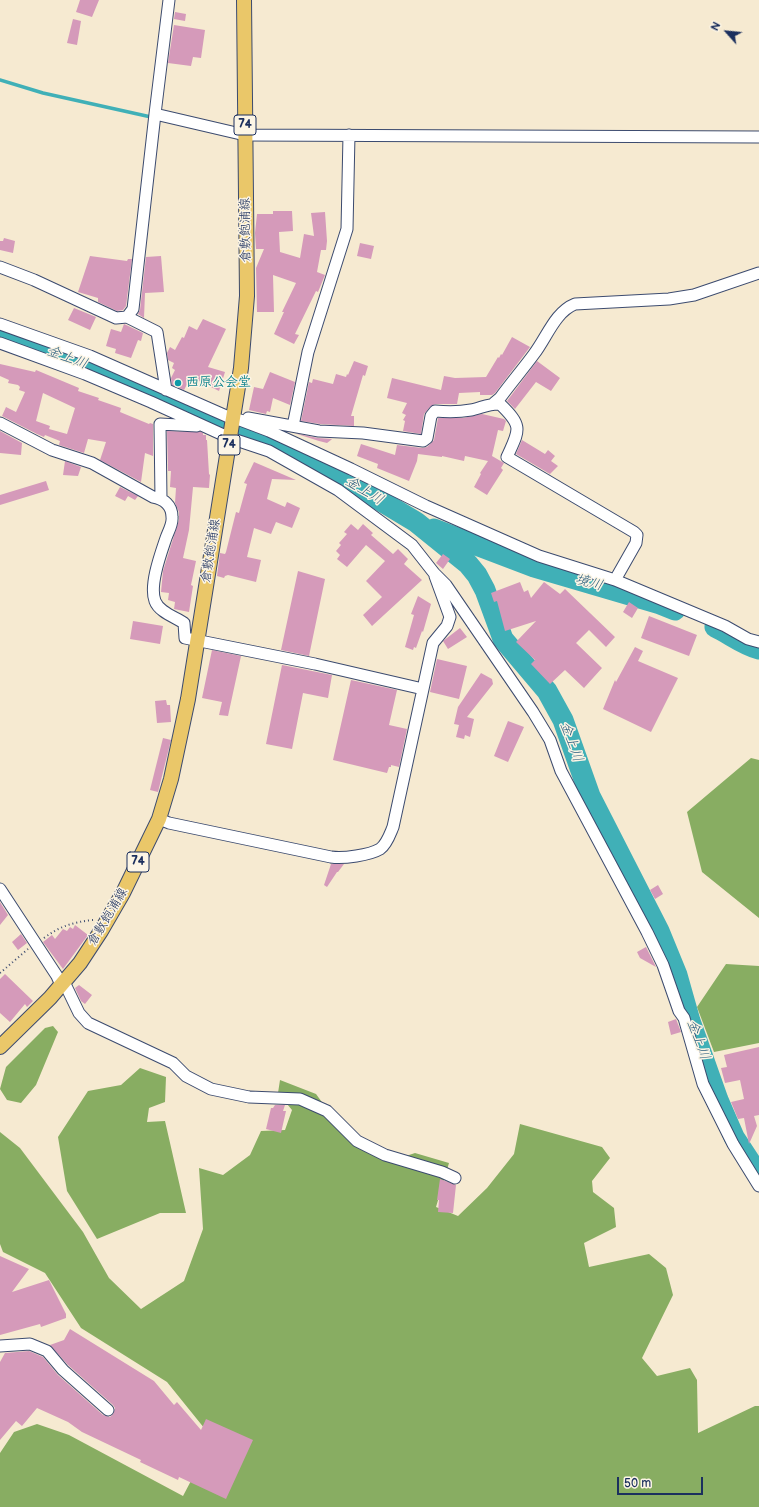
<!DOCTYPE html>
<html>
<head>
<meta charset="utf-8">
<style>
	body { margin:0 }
	#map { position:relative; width:759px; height:1507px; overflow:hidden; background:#f6ead1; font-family:"Balsamiq Sans",sans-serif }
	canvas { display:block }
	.north { position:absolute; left:707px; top:12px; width:40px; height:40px; -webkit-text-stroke:3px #fcf5e5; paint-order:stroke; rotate:297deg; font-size:11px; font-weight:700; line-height:16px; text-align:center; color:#1b2f5e }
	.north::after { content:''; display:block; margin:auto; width:14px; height:18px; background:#1b2f5e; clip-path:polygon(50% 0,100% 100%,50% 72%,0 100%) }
	.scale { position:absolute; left:617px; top:1477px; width:86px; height:18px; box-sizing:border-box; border:2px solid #1b2f5e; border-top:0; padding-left:5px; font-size:12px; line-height:14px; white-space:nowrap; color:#1b2f5e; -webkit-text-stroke:3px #fcf5e5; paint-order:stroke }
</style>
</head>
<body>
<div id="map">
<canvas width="759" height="1507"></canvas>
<div class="north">N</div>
<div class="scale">50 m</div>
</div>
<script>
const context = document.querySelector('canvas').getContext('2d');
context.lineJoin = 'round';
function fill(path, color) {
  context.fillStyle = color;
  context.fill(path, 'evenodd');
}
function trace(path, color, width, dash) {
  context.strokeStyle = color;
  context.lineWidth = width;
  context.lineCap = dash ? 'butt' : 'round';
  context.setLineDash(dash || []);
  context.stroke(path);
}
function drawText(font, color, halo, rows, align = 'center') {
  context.font = font + ' "Balsamiq Sans","Klee One",sans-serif';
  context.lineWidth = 3;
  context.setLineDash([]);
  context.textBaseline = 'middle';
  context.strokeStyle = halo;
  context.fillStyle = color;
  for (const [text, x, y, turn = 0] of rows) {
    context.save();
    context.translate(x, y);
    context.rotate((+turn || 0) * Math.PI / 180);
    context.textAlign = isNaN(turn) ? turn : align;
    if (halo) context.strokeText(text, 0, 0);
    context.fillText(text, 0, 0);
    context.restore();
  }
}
const forest = new Path2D(`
	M751,758L759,760V918L702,872L687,812Z
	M726,964L759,966V1043L714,1052L697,1007Z
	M53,1026L58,1032L36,1085L21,1103L7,1100L0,1089L6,1067L45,1028Z
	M140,1068L166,1077L165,1102L149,1108L147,1122L165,1121L186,1213H160L97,1239L67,1191L58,1137L88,1091L121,1085Z
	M280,1080L316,1094L353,1145L388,1162L415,1153L449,1163L436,1207L458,1216L487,1188L514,1154L520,1124L602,1147L610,1158L592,1181L593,1192L614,1208L616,1227L584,1243L589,1267L649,1254L666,1268L673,1295L642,1358L657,1376L690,1368L697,1380L698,1433L755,1406H759V1507H0V1453L14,1432L37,1424L69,1435L183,1496L213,1439L167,1382L81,1328L45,1273L3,1252L0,1244V1132L20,1148L83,1232L109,1278L141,1309L184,1281L203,1229L199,1168L223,1175L250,1155L261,1131L285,1130L292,1110L278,1093Z`);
const stream = new Path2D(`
	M0,80L43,93L151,117`);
const river = new Path2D(`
	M0,334L90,366L153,393L220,425
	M240,432L268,442L346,480L416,522L468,564L477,575L485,590L503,639L547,691L563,720L590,796L659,931L677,975L690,1021L718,1100L734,1137L759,1175
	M434,529L534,567L660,604L675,610
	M715,627C730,634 743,645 759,649`);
const building = new Path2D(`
	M80,0H99L92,17L76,12Z
	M175,12L186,14L185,21L174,19Z
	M73,19L81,21L77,45L67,43Z
	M174,25L205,30L201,58L193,57L191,66L168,63Z
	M273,211H292L293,231L279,232L280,252L300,258L304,234L314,236L311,213L325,212L327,241L326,250H321L317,272L325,275L318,292L316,291L295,334L299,335L294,344L274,334L284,312H282L296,283L273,275L274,312H257L256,268L264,249H256L255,233L257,214H273Z
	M4,238L15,241L13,253L0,250V241H3Z
	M360,243L374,246L371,259L357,256Z
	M90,256L127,261L128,259H132L126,306L123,310L117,311L98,302V298L78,292Z
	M161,256L164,292L145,293L144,318L138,314L140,310L146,257Z
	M74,308L96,317L90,330L68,320Z
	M203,319L226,329L208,367L225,372L219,391L191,377L184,390L172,385L171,378L175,370L172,368L174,363L168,360L167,353L170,347L175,350L182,337L184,338L189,326L197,330Z
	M124,324L143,333L141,341L138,340L131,358L115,353L116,349L106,346L111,329L121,332Z
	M512,337L530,347L495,393L492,395H480V392L459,393L457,404H435L430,407L424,414L421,434L403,431L405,421L403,420L406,415L402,413L407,403L387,398L392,378L441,390L444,376L455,378L486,377L498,357L499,358L501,354L502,355Z
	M354,361L368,366L365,376L363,375L351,416H354V426L320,424L301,421L309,382L312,383L313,379L333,384L336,374L346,377L347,374L348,375Z
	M537,361L560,378L551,391L536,382L515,409L507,401Z
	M0,364L35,372L36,370L79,388L78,391L99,398L98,400L121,408L120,412L149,424L150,423L153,424V456L145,453L141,482L100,460L106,442L88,439L84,453L59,445L60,441L45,435L44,437L37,434L2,416L6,407L16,412L25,392L19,390L20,387L18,385L8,383L9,380L0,376ZM43,393L75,408L67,434L49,429L50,426L36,421Z
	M270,372L295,382L290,405L273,398L270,412L267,411L266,414L249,410L254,387L263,389Z
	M482,414L504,419L506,421L503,431L498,430L492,456L504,463L501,468L503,470L487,495L474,487L481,474L480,473L488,461L465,456L464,461L442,456V457L418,454L417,461L409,481L377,468L378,464L357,456L361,444L395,455L397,445L422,448L427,447L434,440L438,418H463Z
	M0,431L22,443L21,455L0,453Z
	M167,431L201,432L203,433V435H206V440H207L209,474L210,475L209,488L193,487L189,530L183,558L196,561L191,585L193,586L189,612L174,609L175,602L168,600L169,593L161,592L163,571L179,520V512L175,503L176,488L170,487L171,471H168Z
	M294,433L318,438L332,439L331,440L327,443L319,441Z
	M522,440L545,454L548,450L555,456L551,461L558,466L550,474L516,454Z
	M65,461L81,467L78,476L63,475Z
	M254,462L296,480L272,479L267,499L285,507L287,502L300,508L292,528L276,522L271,534L254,528L247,557L261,560L256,582L228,575L225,576L224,578L217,576L220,553L225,554L226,552L236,512L239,513L247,484L244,483Z
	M46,481L49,490L0,505V495Z
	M120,487L138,496L135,500L128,496L125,501L115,496Z
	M351,524L358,530L363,524L373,533L371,535L393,554L398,549L408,559L404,564L422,580L372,626L363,615L382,597L366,581L385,561L366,545L347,567L337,559L340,555L336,551L341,545L339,543L347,534L344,532Z
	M443,554L450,559L443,569L436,563Z
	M298,571L325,579L309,656L281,650Z
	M520,582L524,592L528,590L531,598L544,582L560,594L565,589L615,637L606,647L589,630L576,643L602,668L584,688L565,670L550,684L531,664L535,660L516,642L536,621L505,631L497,601L494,602L491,593Z
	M418,596L431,604L423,632L422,631L416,648L414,647L413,650L405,647L414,615L411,614Z
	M629,602L638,608L632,618L623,612Z
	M649,616L697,635L689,656L641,638Z
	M133,621L163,626L160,644L130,639Z
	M460,628L467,637L448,649L443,641Z
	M635,647L643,651L638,661L678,678L651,732L603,709L615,680L616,682Z
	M212,650L241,656L228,716L219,715L222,702L202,698Z
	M437,659L467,666L459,699L430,692Z
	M282,665L332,675L328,698L303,693L292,749L266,744Z
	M481,673L492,679L493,684L467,717L474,719L470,737L465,735L464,739L456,737L459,725L454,724L458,707Z
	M351,680L397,690L389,725L407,729L399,767L391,765V767H389L387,773L333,760Z
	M166,700L167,705H170L171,722L157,723L155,701Z
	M508,721L524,727L508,762L494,756Z
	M163,738L171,740L158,792L150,790Z
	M331,864H344L338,872H337L327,887L324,885Z
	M658,885L663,894L655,899L650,890Z
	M0,902L8,915L0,925Z
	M75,925L88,935L63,969L43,942L52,935L55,939L63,929L67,931L70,927L73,929Z
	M21,934L27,943L18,950L12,942Z
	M646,947L656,967L640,958L637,952Z
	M5,974L33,1001L27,1007L25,1004L10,1022L0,1013V979Z
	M79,985L92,995L85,1004L81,1001L75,988Z
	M676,1019L681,1032L671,1035L668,1022Z
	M759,1047V1115L754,1116L757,1126L749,1144L744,1118L738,1119L731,1102L744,1099L740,1080L725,1083L721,1068L727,1067L724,1055Z
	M275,1105H285L283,1111H286L281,1133L266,1129L271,1108H273Z
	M440,1179L456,1185L453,1213L438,1212L439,1200H437Z
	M0,1256L29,1269L12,1292L49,1280L66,1314V1318L41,1327L40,1324L0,1335Z
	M70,1329L154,1381L174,1405L177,1402L201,1430L206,1419L253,1440L226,1499L179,1477L178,1480L140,1462L141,1460L82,1432L68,1422L37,1408L22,1426L16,1421L0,1440V1362L5,1353L29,1351L43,1357L58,1375L103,1415L110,1417L113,1414L115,1408L113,1405L68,1365L50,1345L64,1340Z`);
const path = new Path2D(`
	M44,938C60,926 74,922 93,920
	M0,973L28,949`);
const minor = new Path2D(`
	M155,114L169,0
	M0,267L34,280L116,318L127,317L133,309L155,114L245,135L759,137
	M127,317L157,332L166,390
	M0,324L90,356L233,419L240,420L269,431L351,469L426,506L539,556L615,580L725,626L748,639L759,642
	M0,343L85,374L151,402L230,438L269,451L338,490L412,545L434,573L446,585L533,712L550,740L561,771L647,932L663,965L679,1011L684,1018L703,1084L733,1144L759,1186
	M494,403L500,398C511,383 523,369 534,354C547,337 555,312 575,304L669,299L694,295L759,273
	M248,418L319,431L363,433L423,441L427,438L431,416L435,411C447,412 460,412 471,410C481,408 490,403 500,404C524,427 519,430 507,457L634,532L637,535L636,543L615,580
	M0,423L52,450L92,463L153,497C164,499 172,505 172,517C173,524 168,532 166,538C161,553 149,585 155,601C159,612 175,617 184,623L185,638L315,664L423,689
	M293,426L308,352L347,229L349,135
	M161,499L160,424L197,426
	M159,819L169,823L331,857C343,859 370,855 380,849C387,844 390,834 393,827L433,643L447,626L450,617L435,576
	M0,889L57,976L61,985
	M64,982L79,1013L88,1023L173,1063L186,1076L211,1089L249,1097L300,1099L327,1111L357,1141L385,1155L442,1172L455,1178
	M0,1346L30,1344L47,1351L63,1370L108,1410`);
const major = new Path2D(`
	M0,1047L50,998L80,963L101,931L123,893L159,819L171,779L188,699L241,368L247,296L244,0`);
const markers = [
	[178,383,4,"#0f9aa8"]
];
const shields = [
	[245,125,22],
	[229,445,22],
	[138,862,22]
];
const shieldNames = [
	["74",245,125],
	["74",229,445],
	["74",138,862]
];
const streetNames = [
	["倉敷飽浦線",246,230,-91],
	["倉敷飽浦線",211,551,-81],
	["倉敷飽浦線",108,917,-59]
];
const cultureNames = [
	["西原公会堂",186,383]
];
const waterNames = [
	["金上川",67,358,20],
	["金上川",364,491,31],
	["境川",589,583,16],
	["金上川",571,742,70],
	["金上川",698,1040,70]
];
fill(forest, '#88ad62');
trace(stream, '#40b0b7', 3.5);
trace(river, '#40b0b7', 21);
fill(building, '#d59aba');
trace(minor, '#3c4b6f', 13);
trace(major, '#3c4b6f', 16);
trace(path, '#3c4b6f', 2, [1, 3]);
trace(minor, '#fff', 11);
trace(major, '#eac769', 14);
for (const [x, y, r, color] of markers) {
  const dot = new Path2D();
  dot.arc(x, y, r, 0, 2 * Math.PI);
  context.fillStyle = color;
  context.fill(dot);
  trace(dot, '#fcf5e5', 1.5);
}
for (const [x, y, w] of shields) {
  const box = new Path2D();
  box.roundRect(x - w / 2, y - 10, w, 20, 3);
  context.fillStyle = '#fcf5e5';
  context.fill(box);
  trace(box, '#1b2f5e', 1);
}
drawText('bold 12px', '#1b2f5e', null, shieldNames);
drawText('13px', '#1b2f5e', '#fcf5e5', streetNames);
drawText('bold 13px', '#0d838f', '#fcf5e5', cultureNames, 'left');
drawText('italic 14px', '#285c7d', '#fcf5e5', waterNames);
</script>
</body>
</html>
